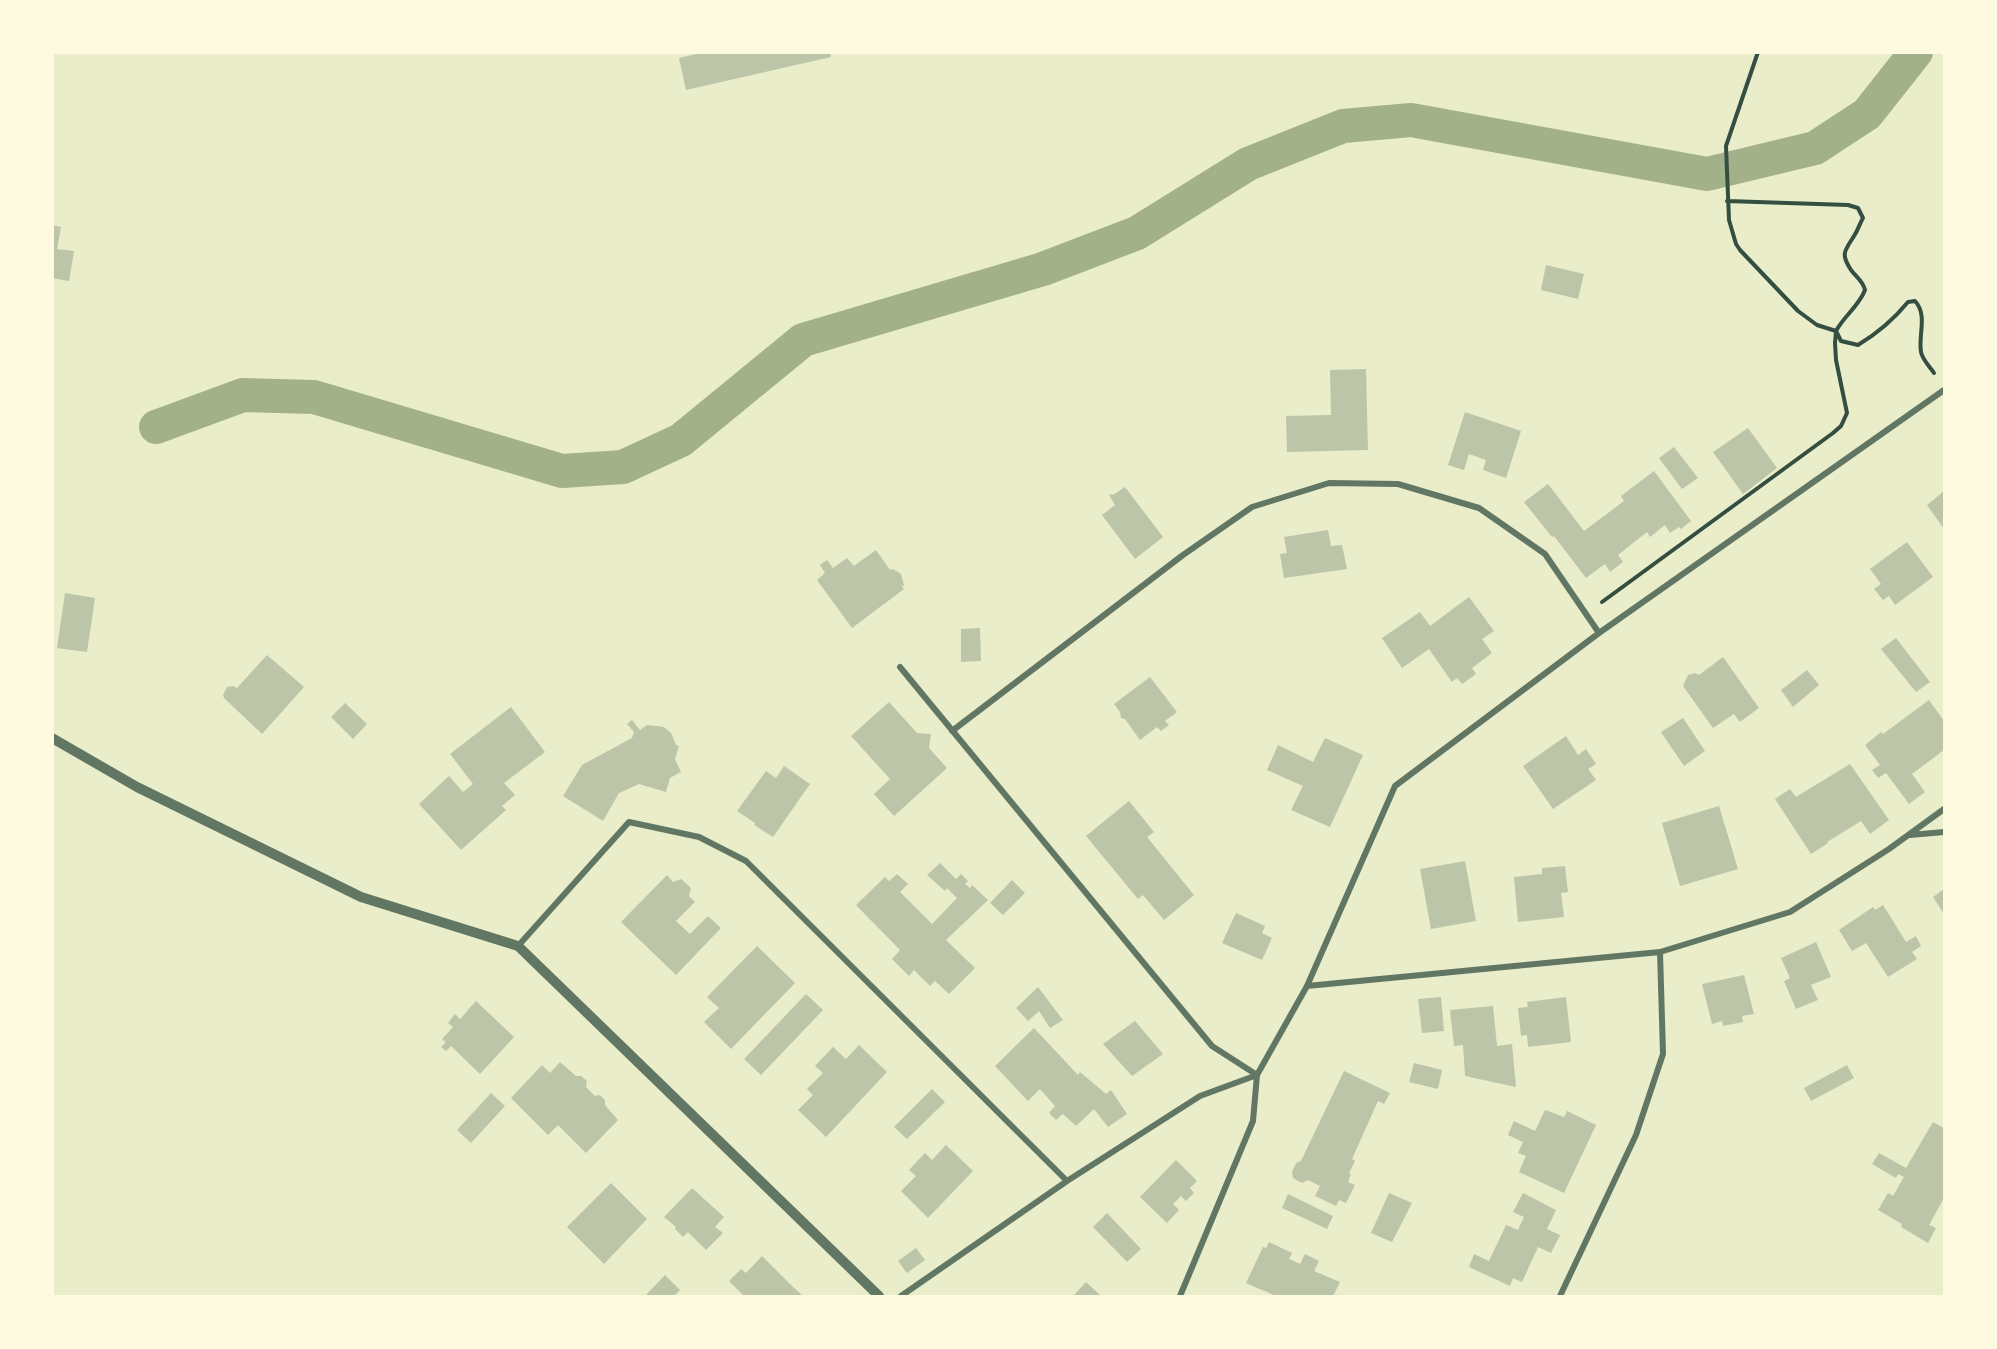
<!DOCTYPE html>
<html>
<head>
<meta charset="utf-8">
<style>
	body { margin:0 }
	#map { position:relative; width:1997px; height:1349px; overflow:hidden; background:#e9edc9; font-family:"Alegreya Sans",sans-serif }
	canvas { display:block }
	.frame { position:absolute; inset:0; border:54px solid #fefae0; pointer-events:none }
</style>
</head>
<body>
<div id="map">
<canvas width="1997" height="1349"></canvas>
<div class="frame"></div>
</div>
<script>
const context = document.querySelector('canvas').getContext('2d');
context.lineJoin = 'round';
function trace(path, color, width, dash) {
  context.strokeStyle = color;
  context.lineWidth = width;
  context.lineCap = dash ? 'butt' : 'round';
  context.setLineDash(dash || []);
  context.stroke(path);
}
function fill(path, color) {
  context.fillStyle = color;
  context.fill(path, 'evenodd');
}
const canal = new Path2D(`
	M156,427L243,395L314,397L562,471L623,467L681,440L803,340L1043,269L1137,233L1248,164L1343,126L1411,120L1707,174L1815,148L1867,114L1916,52`);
const building = new Path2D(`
	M705,52H830L831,57L686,90L679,58Z
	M52,225L61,227L57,249L74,251L69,281L52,278Z
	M1546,265L1584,274L1578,299L1541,290Z
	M1366,369L1368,450L1287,452L1286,416L1331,415L1330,370Z
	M1465,412L1521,431L1506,478L1483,470L1486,460L1469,454L1464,470L1448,465Z
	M1748,428L1777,468L1743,494L1713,452Z
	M1674,447L1698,478L1682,489L1659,458Z
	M1654,471L1691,521L1681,529L1679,527L1670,533L1665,525L1650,537L1647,532L1618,555L1623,562L1610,572L1605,564L1586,578L1554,536L1552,537L1524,502L1548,484L1584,531L1624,501L1621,496Z
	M1125,487L1163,537L1135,559L1102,515L1115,505L1109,495L1112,494L1113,495Z
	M1944,491V529L1927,505Z
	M1328,530L1331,546L1342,545L1347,569L1284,578L1280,554L1287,553L1284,537Z
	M1907,542L1933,577L1895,605L1889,596L1883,600L1874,589L1881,584L1870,569Z
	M876,550L890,570L893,569L901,574L904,585L902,587L904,589L852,628L817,580L825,573L820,565L827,560L833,568L847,558L854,566Z
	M65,593L95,598L87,652L57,648Z
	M1469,597L1494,631L1482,639L1492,653L1472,668L1476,674L1462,684L1457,678L1452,682L1429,649L1402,668L1382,638L1420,612L1430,626Z
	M980,628L981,661L961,662V629Z
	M1896,638L1930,682L1916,692L1881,649Z
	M267,655L304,687L262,734L224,698L223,695L227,687L233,686L237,688Z
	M1723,657L1759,708L1740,722L1734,714L1713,728L1683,686L1688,675L1695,673L1699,675Z
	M1807,670L1819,685L1793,707L1781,690Z
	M1150,677L1177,712L1165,721L1169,725L1161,731L1157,727L1140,740L1125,719L1121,718L1120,712L1114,704Z
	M1929,700L1944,721V750L1912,774L1925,792L1909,804L1886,773L1878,778L1872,770L1880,765L1865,745L1881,732L1883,734Z
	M889,702L917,733L931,734L929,748L947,768L894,816L874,794L890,779L851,736Z
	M345,703L367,724L353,739L331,717Z
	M511,707L545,752L504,783L515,795L502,806L506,810L461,850L419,804L449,776L463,792L473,784L450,754Z
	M1683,718L1705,751L1684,766L1661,732Z
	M632,720L640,730L647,725L657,726L664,727L671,733L676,745L679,746L675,759L681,772L670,778L666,792L639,784L619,793L603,821L563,796L582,765L632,738L634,732L627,724Z
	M1566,736L1578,755L1586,749L1596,764L1588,769L1596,780L1553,809L1523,766Z
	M1325,738L1363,755L1330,827L1291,810L1303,786L1267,770L1278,745L1313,762Z
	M1850,764L1889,820L1870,834L1861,821L1827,842L1828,843L1811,854L1775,799L1790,789L1796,797Z
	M784,766L810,784L773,837L754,825L755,823L737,811L766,771L776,778Z
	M1129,801L1154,832L1147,837L1194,895L1164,920L1143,895L1138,899L1086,836Z
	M1719,806L1738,869L1680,886L1662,823Z
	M1465,861L1476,921L1431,929L1420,869Z
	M940,863L956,879L961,874L968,881L965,884L970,888L972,885L988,900L946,940L975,968L949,994L935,981L930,986L914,970L909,976L892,959L900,950L856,905L885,877L889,881L897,874L908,884L900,892L932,924L957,898L947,888L945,891L927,875Z
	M1565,866L1568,892L1561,893L1564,917L1518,922L1514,877L1542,874V868Z
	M667,875L673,882L681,879L691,888L689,896L695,902L676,921L690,934L708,916L721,928L676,975L621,922Z
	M1012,880L1025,893L1003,915L990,903Z
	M1944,889V914L1933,897Z
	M1883,905L1906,942L1916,936L1921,946L1912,952L1917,959L1888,977L1866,943L1852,951L1839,930L1873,907L1875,910Z
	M1236,913L1265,926L1262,933L1272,938L1262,960L1222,943Z
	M1816,942L1831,977L1811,985L1818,1000L1796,1009L1784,981L1790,978L1781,958Z
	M757,946L795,983L731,1049L704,1022L719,1008L707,997Z
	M1744,975L1754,1014L1742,1016L1743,1022L1723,1026L1722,1021L1712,1024L1702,984Z
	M1038,987L1063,1020L1050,1028L1039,1011L1028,1021L1016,1008Z
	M806,994L823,1010L761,1075L744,1059Z
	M1441,997L1444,1031L1422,1033L1418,999Z
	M1566,997L1571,1042L1528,1047L1527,1035L1521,1036L1518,1008L1528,1007L1527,1002Z
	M476,1001L514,1037L480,1074L451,1046L446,1051L441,1047L446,1042L442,1039L453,1027L448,1023L455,1014L460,1019Z
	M1493,1006L1497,1046L1512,1044L1516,1087L1465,1076L1463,1045L1454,1046L1450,1010Z
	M1135,1021L1163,1054L1132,1076L1103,1044Z
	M1034,1028L1078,1075L1080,1072L1106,1094L1111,1090L1127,1114L1108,1127L1094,1109L1076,1126L1063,1114L1056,1120L1049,1113L1055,1106L1040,1089L1028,1101L995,1066Z
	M859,1045L887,1072L826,1137L798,1110L813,1095L807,1089L823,1073L815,1066L833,1047L846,1059Z
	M560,1062L576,1076H581L587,1081L586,1087L595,1096L600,1095L605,1100V1105L618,1120L586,1153L558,1125L548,1135L511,1098L542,1065L550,1073Z
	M1414,1063L1442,1070L1438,1089L1409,1082Z
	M1847,1065L1854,1078L1811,1101L1804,1088Z
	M1344,1071L1390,1093L1384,1104L1378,1101L1352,1159L1355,1161L1349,1173L1351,1174L1348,1182L1355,1185L1346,1203L1339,1200L1336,1206L1315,1196L1320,1186L1308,1180L1302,1183L1293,1178L1292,1172L1296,1163L1301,1161Z
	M932,1089L945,1102L907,1139L894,1127Z
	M491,1093L505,1106L471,1143L457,1130Z
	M1545,1110L1564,1117L1567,1111L1596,1125L1564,1193L1519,1172L1526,1156L1518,1153L1523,1142L1508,1135L1514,1121L1535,1131Z
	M1933,1122L1944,1128V1198L1929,1225L1936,1228L1928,1243L1901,1227L1902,1224L1878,1210L1888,1193L1893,1196L1904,1177L1898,1174L1896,1178L1872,1164L1879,1153L1906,1168Z
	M946,1145L973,1171L928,1218L901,1191L916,1176L909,1170L925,1153L932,1160Z
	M1176,1160L1197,1181L1190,1188L1194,1193L1186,1201L1181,1196L1173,1204L1179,1210L1167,1223L1140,1197Z
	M611,1183L647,1219L604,1264L567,1227Z
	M692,1188L724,1217L715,1227L723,1233L706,1250L688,1232L683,1237L675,1229L676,1227L664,1217Z
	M1389,1193L1412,1203L1392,1242L1371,1233Z
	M1523,1193L1556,1210L1547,1229L1560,1235L1551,1253L1538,1247L1522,1282L1513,1278L1510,1286L1469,1267L1474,1254L1489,1261L1506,1225L1518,1230L1524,1217L1513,1212Z
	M1288,1194L1333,1216L1327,1229L1282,1208Z
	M1107,1213L1141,1249L1127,1262L1093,1227Z
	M1269,1242L1292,1253L1289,1259L1300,1264L1305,1254L1319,1261L1314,1271L1340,1282L1333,1296H1276L1246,1283L1263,1247L1266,1248Z
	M916,1248L925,1260L907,1273L898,1261Z
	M762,1256L791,1285L803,1296H744L729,1281L741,1269L746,1273Z
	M665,1275L680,1290L674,1296H645Z
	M1086,1282L1101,1296H1073Z`);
const path = new Path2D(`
	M1727,201L1848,205L1858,208L1863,218C1860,223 1858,230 1854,236C1845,251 1840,253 1851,270C1857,278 1863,281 1865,290C1859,306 1844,316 1836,331L1841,341L1858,345C1878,333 1894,319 1908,302L1915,301C1928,315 1918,335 1921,352C1922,359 1930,367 1934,373
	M1602,602L1833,433L1841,426L1847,413L1836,360L1835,343L1836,331L1817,325L1798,311L1740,250L1736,244L1729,220L1726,146L1758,52`);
const minor = new Path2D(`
	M900,667L1212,1046L1257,1075
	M952,731L1183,555L1252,507L1329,483L1398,484L1479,508L1545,554L1599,633
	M1910,835L1944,832
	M518,946L629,822L699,837L746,861L1067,1181
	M1307,986L1660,952L1790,912L1889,849L1944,809
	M901,1296L1067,1181L1200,1096L1257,1075L1307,986L1395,786L1599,633L1944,390
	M1180,1296L1253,1121L1257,1075
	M1560,1296L1636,1135L1663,1054L1660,952`);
const tertiary = new Path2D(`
	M52,738L137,787L361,897L518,946L879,1296`);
trace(canal, '#a3b18a', 34);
fill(building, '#bcc5a7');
trace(path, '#344e41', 4);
trace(minor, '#617663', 6);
trace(tertiary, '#617663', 10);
</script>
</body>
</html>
